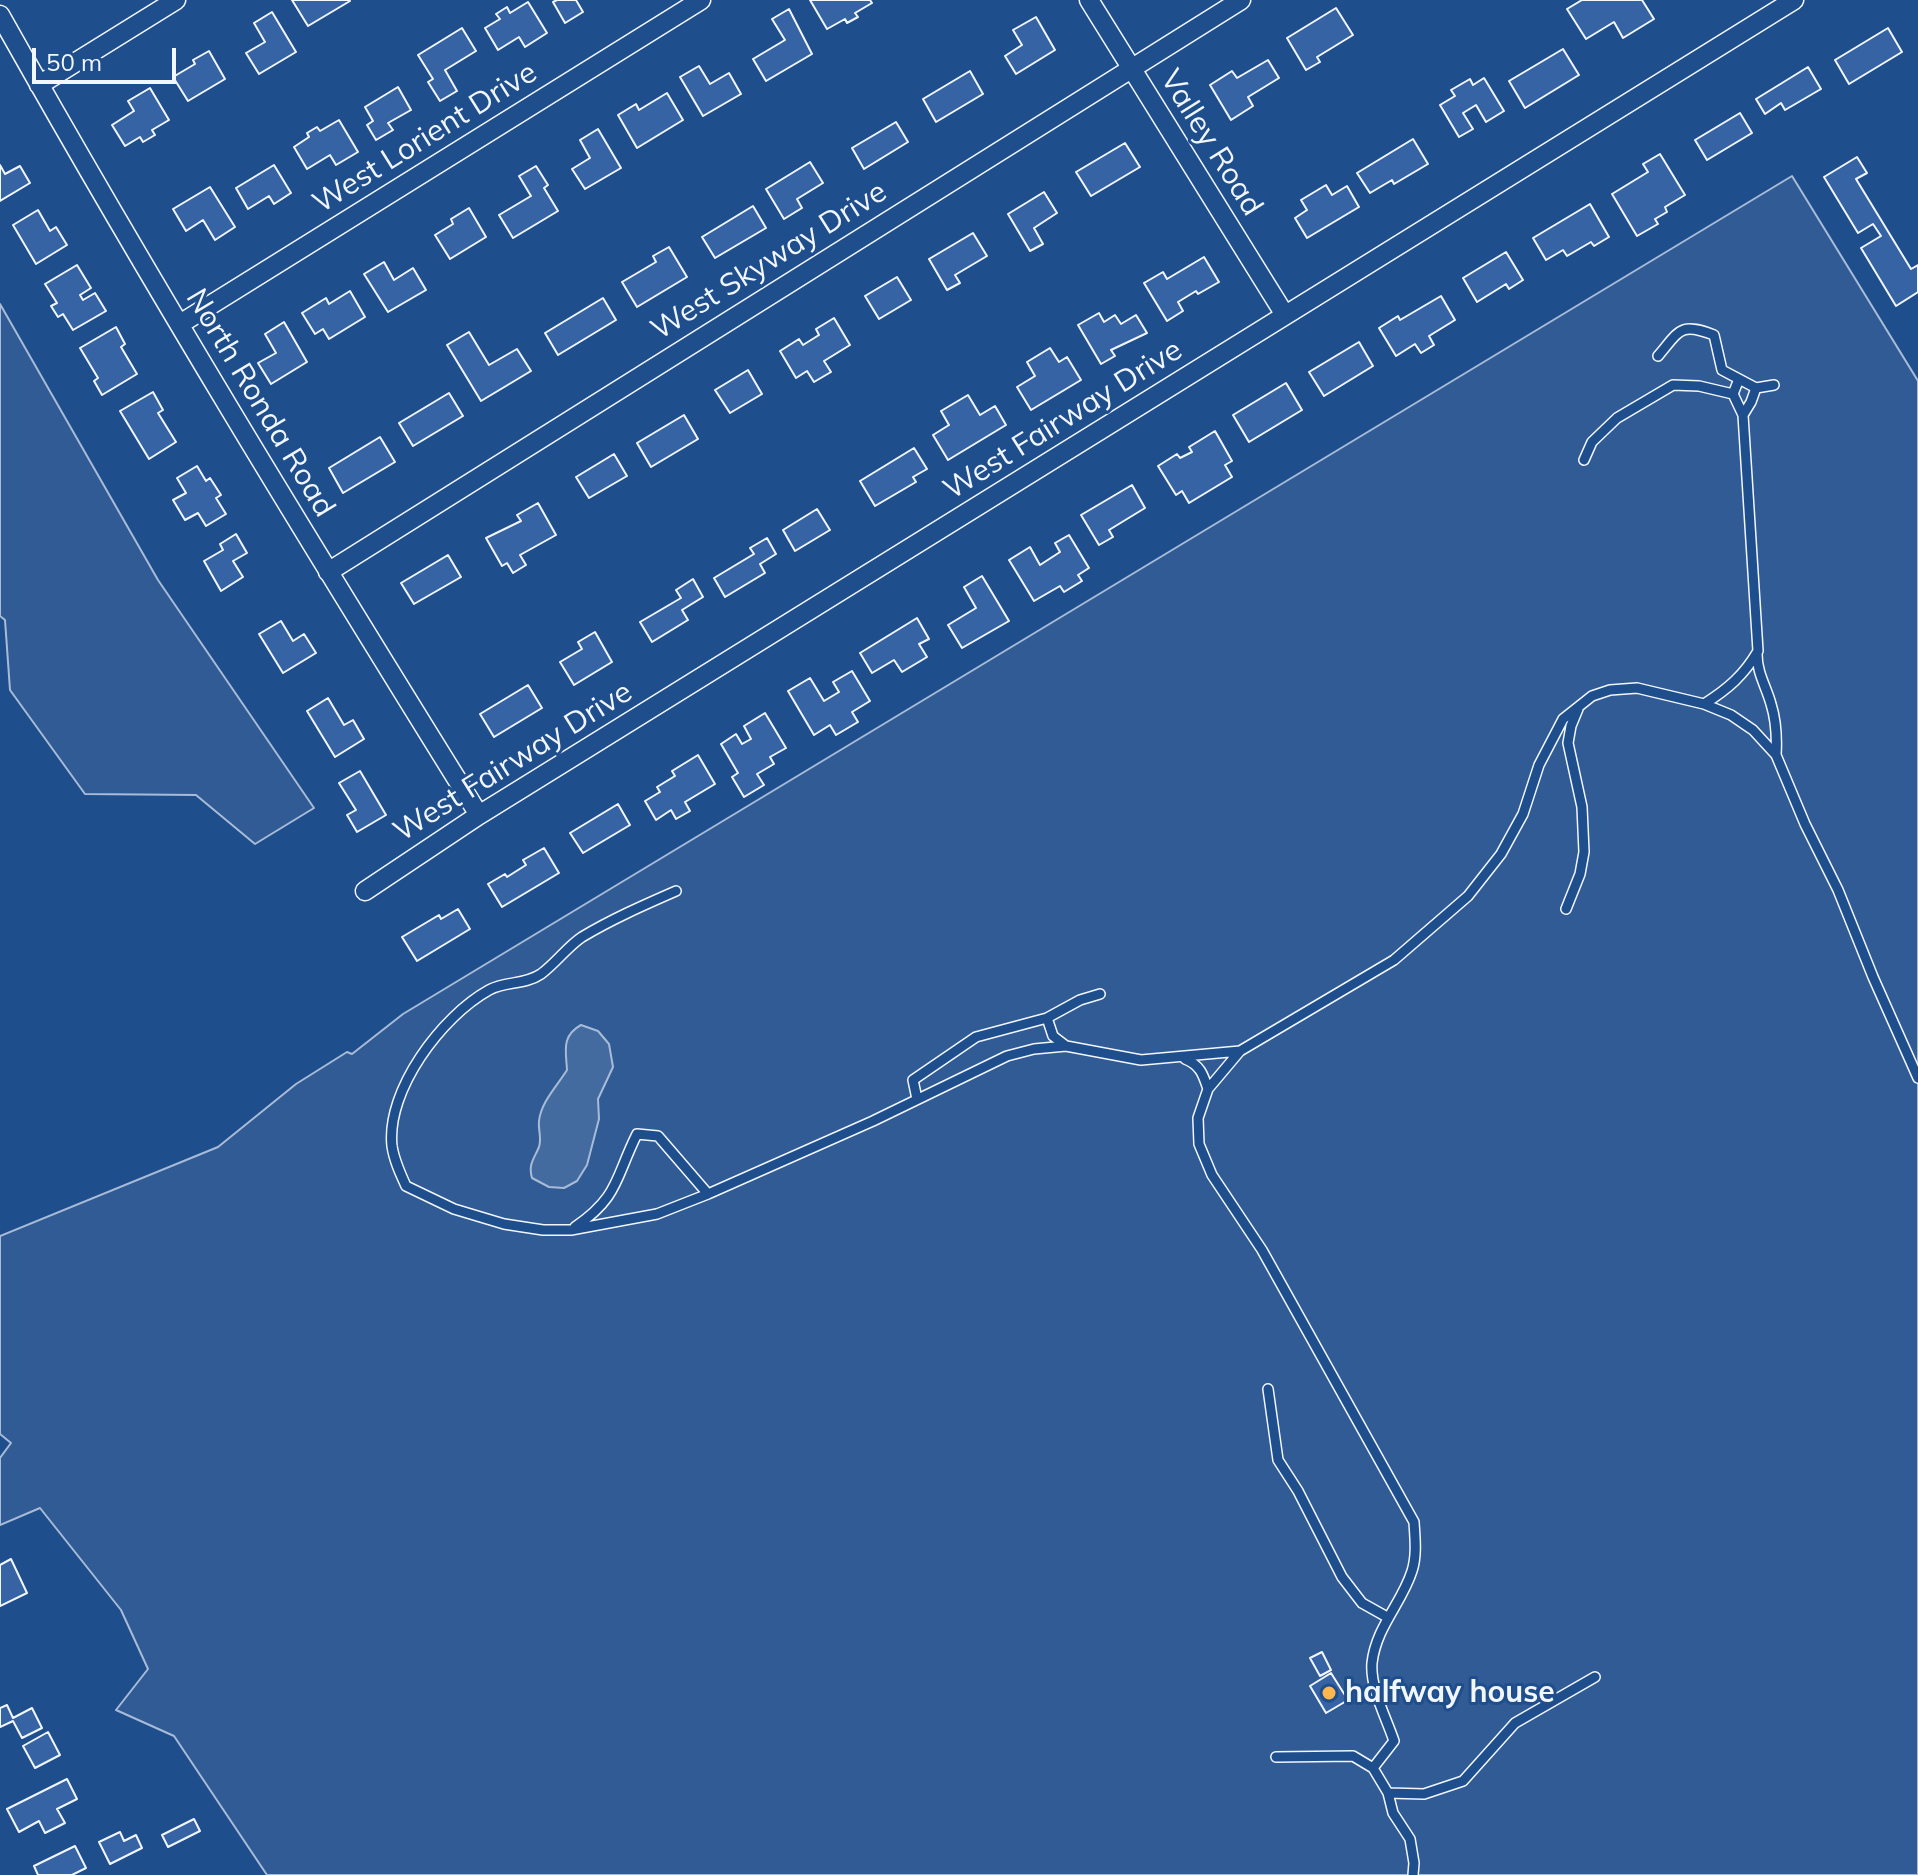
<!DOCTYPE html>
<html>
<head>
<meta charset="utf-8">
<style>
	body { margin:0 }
	#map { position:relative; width:1918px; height:1875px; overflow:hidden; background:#1f4e8c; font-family:Mulish,sans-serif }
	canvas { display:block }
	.scale { position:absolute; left:32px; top:48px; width:144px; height:36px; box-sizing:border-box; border:4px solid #f2f6ff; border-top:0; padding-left:10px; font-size:24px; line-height:28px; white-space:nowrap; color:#f2f6ff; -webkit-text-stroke:6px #1f4e8c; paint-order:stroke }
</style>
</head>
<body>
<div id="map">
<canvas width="1918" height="1875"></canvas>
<div class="scale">50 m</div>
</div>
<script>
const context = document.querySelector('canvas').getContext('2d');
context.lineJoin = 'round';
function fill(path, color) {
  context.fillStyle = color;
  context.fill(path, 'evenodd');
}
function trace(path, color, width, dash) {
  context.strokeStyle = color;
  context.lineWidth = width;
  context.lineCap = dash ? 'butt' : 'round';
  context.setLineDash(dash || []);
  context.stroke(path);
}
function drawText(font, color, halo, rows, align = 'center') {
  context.font = font + ' Mulish,sans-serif';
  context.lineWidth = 6;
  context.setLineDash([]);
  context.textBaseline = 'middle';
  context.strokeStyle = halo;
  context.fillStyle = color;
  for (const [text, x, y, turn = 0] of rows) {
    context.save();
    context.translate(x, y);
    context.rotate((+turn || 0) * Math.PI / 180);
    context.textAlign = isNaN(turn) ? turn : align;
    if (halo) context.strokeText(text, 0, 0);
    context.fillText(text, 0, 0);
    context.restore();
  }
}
const built = new Path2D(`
	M1792,176L1918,381V1875H267L174,1736L116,1710L148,1669L121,1610L40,1508L0,1525V1458L11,1443L0,1434V1236L218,1147L296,1084L347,1052L352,1054L403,1014Z
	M0,304L158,580L314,808L255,844L196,795L85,794L10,690L5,620L0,616Z`);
const water = new Path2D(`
	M581,1025L598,1031L609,1044L613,1067L598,1099L599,1119L587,1165L577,1181L564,1188L549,1187L532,1178C528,1164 534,1159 539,1147C542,1138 538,1130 539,1121C541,1102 557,1086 567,1070C566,1051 561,1036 581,1025Z`);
const building = new Path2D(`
	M292,0H349L350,1L308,26Z
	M557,0H576L583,12L565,23L553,2Z
	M810,0H870L872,3L855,13L858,17L847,23L845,19L827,29Z
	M1582,0H1642L1654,19L1623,38L1614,22L1586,39L1567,9Z
	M528,2L547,33L525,47L519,37L498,50L485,28L500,19L496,14L507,7L510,13Z
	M1336,8L1353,35L1317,57L1320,62L1306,70L1287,38Z
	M789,9L812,54L766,81L753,59L785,40L772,19Z
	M272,12L296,52L259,74L246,53L265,42L254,23Z
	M1036,17L1055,50L1016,74L1005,56L1022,45L1013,30Z
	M462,28L476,51L445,70L457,91L440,101L428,82L433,79L418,55Z
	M1888,28L1902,52L1849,84L1835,60Z
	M1563,49L1579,75L1525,108L1509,81Z
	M209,51L225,79L188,101L173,77L195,64L193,60Z
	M1268,60L1279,78L1248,97L1253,106L1231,120L1210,85L1232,71L1237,78Z
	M699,66L710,84L729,73L741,94L703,116L680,77Z
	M1808,67L1821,89L1785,110L1781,103L1765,114L1756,99Z
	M970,71L983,94L936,122L923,99Z
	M1484,78L1504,111L1486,122L1476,105L1463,113L1473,129L1459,137L1440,105L1455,96L1451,90L1470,79L1473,85Z
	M398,87L411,110L388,123L393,130L376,140L367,125L373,121L365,107Z
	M150,88L169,120L152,130L155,135L143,142L140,137L125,146L112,125L134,111L128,101Z
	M667,93L683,120L637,148L618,115L636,104L639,110Z
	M1740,113L1752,133L1707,160L1695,140Z
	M339,120L358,152L336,165L330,155L307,169L294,147L309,137L307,133L317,127L320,131Z
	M896,122L908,142L864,169L852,148Z
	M598,129L621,168L585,189L572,169L590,158L580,140Z
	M1413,139L1428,164L1394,184L1392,180L1370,193L1357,173Z
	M1125,143L1140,167L1091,196L1076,172Z
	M1660,154L1685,195L1665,207L1667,212L1655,219L1658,224L1637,236L1612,194L1648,172L1643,164Z
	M1857,157L1867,173L1856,179L1911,269L1918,265V292L1896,306L1861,248L1881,236L1873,224L1858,233L1824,177Z
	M810,162L823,183L797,199L802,208L784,219L766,189Z
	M0,165L5,174L20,166L30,183L0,201Z
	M274,165L291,193L274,204L269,196L248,209L236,188Z
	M536,166L548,185L544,188L558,211L513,238L499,215L531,196L519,176Z
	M1326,185L1332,195L1347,186L1359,207L1307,238L1295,218L1307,210L1301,200Z
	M210,187L235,227L215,240L203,220L186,231L173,209Z
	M1044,192L1057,213L1034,228L1043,244L1030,251L1008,214Z
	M1590,204L1609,237L1594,246L1591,242L1567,256L1563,250L1546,260L1533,238Z
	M753,206L766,228L715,258L702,237Z
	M469,208L486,237L450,259L435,235L453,224L451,219Z
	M38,210L50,231L56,227L67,245L36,264L13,225Z
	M973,233L987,256L955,275L960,283L947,290L929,259Z
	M669,247L687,277L637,307L622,282L656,262L653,256Z
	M1506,252L1523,280L1509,289L1506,284L1477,302L1463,278Z
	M1204,257L1219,282L1198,294L1196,291L1178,302L1183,311L1167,321L1144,283L1163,272L1167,279Z
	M384,262L394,280L413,268L426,290L388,312L364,274Z
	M77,265L91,288L80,295L83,300L95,293L106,311L73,330L63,314L58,317L51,306L57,303L45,284Z
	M897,277L911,300L879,319L865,296Z
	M350,291L365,317L329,339L323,329L315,334L302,313L326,298L329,304Z
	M1441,296L1455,320L1429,336L1434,345L1421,353L1415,344L1396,356L1379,328L1398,316L1400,320Z
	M603,298L616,320L558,355L545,333Z
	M1099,313L1104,322L1115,315L1121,324L1136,315L1147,333L1111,350L1115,356L1101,364L1078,325Z
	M834,318L850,345L824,361L831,372L814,382L807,371L796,378L780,351L799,339L803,345L819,335L816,329Z
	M284,322L307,362L271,384L258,363L276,353L265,334Z
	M116,327L125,344L121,347L137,374L102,395L94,381L98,378L80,348Z
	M469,332L489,365L517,349L531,371L481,401L447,345Z
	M1359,342L1373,366L1324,396L1309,372Z
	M1050,348L1059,362L1067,357L1081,380L1031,410L1017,387L1035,376L1027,362Z
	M748,370L762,394L730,413L715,390Z
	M1286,383L1302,410L1249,442L1233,415Z
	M153,392L163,410L158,413L176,442L149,459L120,411Z
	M449,393L463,416L413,446L399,423Z
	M968,395L980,415L995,406L1006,425L948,460L933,435L949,425L941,411Z
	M684,415L698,439L651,467L637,443Z
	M1215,431L1232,461L1225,465L1232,477L1189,503L1182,491L1176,495L1158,466L1177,454L1180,458L1192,452L1189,447Z
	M380,437L395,462L343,493L329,468Z
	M914,448L927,469L913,477L916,482L875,506L860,481Z
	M614,454L627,476L589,498L576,477Z
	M197,466L206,481L210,478L221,495L216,498L226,514L206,526L198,513L185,520L173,500L186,493L177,478Z
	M1132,485L1145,508L1109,530L1113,537L1099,545L1081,515Z
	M538,503L556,535L520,555L526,565L513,573L507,563L502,566L486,538L521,521L517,515Z
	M817,509L830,530L795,551L783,530Z
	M236,534L247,553L233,561L243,577L221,591L204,561L223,550L220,544Z
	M1069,535L1089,568L1078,575L1082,581L1064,592L1060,586L1034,601L1009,560L1030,547L1040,565L1060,552L1055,543Z
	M767,538L776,554L760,564L765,573L725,597L714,578L754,554L750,548Z
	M448,555L461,577L414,604L401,583Z
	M982,576L1009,621L962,648L948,625L976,608L964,587Z
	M693,579L703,597L682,610L688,620L652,642L640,622L681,598L676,590Z
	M917,618L929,639L919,644L927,657L902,672L894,660L872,673L860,653Z
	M281,621L293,641L304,634L316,653L283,673L259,634Z
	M595,632L612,662L574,685L560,662L582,649L578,642Z
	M852,671L870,701L852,712L858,722L836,735L830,725L814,735L788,691L810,678L824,701L839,692L833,682Z
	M528,685L542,708L494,737L480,714Z
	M328,698L344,725L353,720L364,739L335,757L307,711Z
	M765,713L786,748L770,757L774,764L757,774L764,785L744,797L732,777L738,773L721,744L736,734L742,744L751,739L744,726Z
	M698,755L715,784L685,802L690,811L676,819L671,810L656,820L645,801L660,792L657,787L675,776L672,771Z
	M360,771L386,815L357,832L347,815L356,810L339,783Z
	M618,804L630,825L583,853L570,833Z
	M544,848L559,873L502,907L488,884L505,874L507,877L526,865L523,860Z
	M458,909L470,929L417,961L402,937L439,915L441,919Z
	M11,1559L27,1593L0,1606V1565Z
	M1322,1652L1331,1670L1320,1676L1310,1658Z
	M1331,1673L1348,1700L1326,1713L1310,1686Z
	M7,1705L13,1718L32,1708L42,1728L22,1738L13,1721L0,1727V1708Z
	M48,1732L60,1755L35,1768L23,1746Z
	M67,1779L77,1799L57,1809L65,1823L45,1833L39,1821L19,1832L7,1809Z
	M194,1819L200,1831L168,1847L162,1835Z
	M120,1832L124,1841L136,1835L142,1848L110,1864L99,1842Z
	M75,1846L86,1868L72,1875H38L34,1866Z`);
const lane = new Path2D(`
	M1658,356C1680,330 1680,322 1714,335L1722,370L1739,379L1733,394L1743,415L1758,651C1744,675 1728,689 1704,704
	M1739,379L1756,388L1774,385
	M1743,415L1751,402L1756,388
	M1584,460L1592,442L1617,418L1673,385L1699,386L1733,394
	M1757,654C1757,673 1766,686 1771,704C1776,720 1777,738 1776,755
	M676,891C644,905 612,919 582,937C567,947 556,963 541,974C525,985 505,981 489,990C442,1016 386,1090 392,1146C394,1160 400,1173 406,1186L454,1209L504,1224L543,1230H571L657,1214L708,1194L873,1121L1007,1056L1034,1049L1066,1046L1141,1060L1240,1051
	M1566,909L1580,874L1584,852L1582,807L1568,743L1571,726L1578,709
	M1047,1018L1053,1036L1066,1046
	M1185,1059C1200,1065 1203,1074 1208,1089
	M917,1099L913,1080L976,1037L1047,1018L1080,1000L1100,994
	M575,1227C619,1197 615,1178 637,1134L658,1136L708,1194
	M1268,1389L1278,1460L1298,1491L1342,1577L1362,1603L1387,1617
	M1276,1757L1353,1756L1373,1768
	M1388,1793L1424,1794L1463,1781L1515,1723L1595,1677
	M1413,1875L1414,1863L1410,1839L1393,1813L1388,1793L1373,1768L1394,1741C1386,1717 1370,1688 1372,1663C1376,1627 1402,1603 1412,1571C1417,1556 1415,1538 1414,1522L1262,1250L1212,1175L1199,1144L1198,1118L1208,1089L1240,1051L1394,960L1468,896L1501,854L1523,814L1539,765L1563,719L1592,696L1610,690L1637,688L1704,704L1731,715L1753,730L1776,755L1805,824L1838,890L1873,977L1918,1078`);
const street = new Path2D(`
	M1089,0L1285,315
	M0,15C152,286 315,551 479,815
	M39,85L176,0
	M180,324L701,0
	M328,572L1241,0
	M365,891L479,815L1794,0`);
const markers = [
	[1329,1693,8,"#ffb74d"]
];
const streetNames = [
	["West Lorient Drive",425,138,-32],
	["Valley Road",1211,143,58],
	["West Skyway Drive",769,261,-32],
	["North Ronda Road",260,403,59],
	["West Fairway Drive",1063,420,-32],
	["West Fairway Drive",513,762,-32]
];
const poiNames = [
	["halfway house",1345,1693]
];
fill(built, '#305b95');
trace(built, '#a8bbd7', 2);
fill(water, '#446ba0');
trace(water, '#a8bbd7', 2);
fill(building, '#3563a3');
trace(building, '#f2f6ff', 2);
trace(lane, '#f2f6ff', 12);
trace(street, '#f2f6ff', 21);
trace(lane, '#1f4e8c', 9);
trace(street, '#1f4e8c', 18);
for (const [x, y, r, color] of markers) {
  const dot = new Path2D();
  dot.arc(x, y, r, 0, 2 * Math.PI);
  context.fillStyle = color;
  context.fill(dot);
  trace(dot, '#1f4e8c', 3);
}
drawText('30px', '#f2f6ff', '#1f4e8c', streetNames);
drawText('bold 30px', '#f2f6ff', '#1f4e8c', poiNames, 'left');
</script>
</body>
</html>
